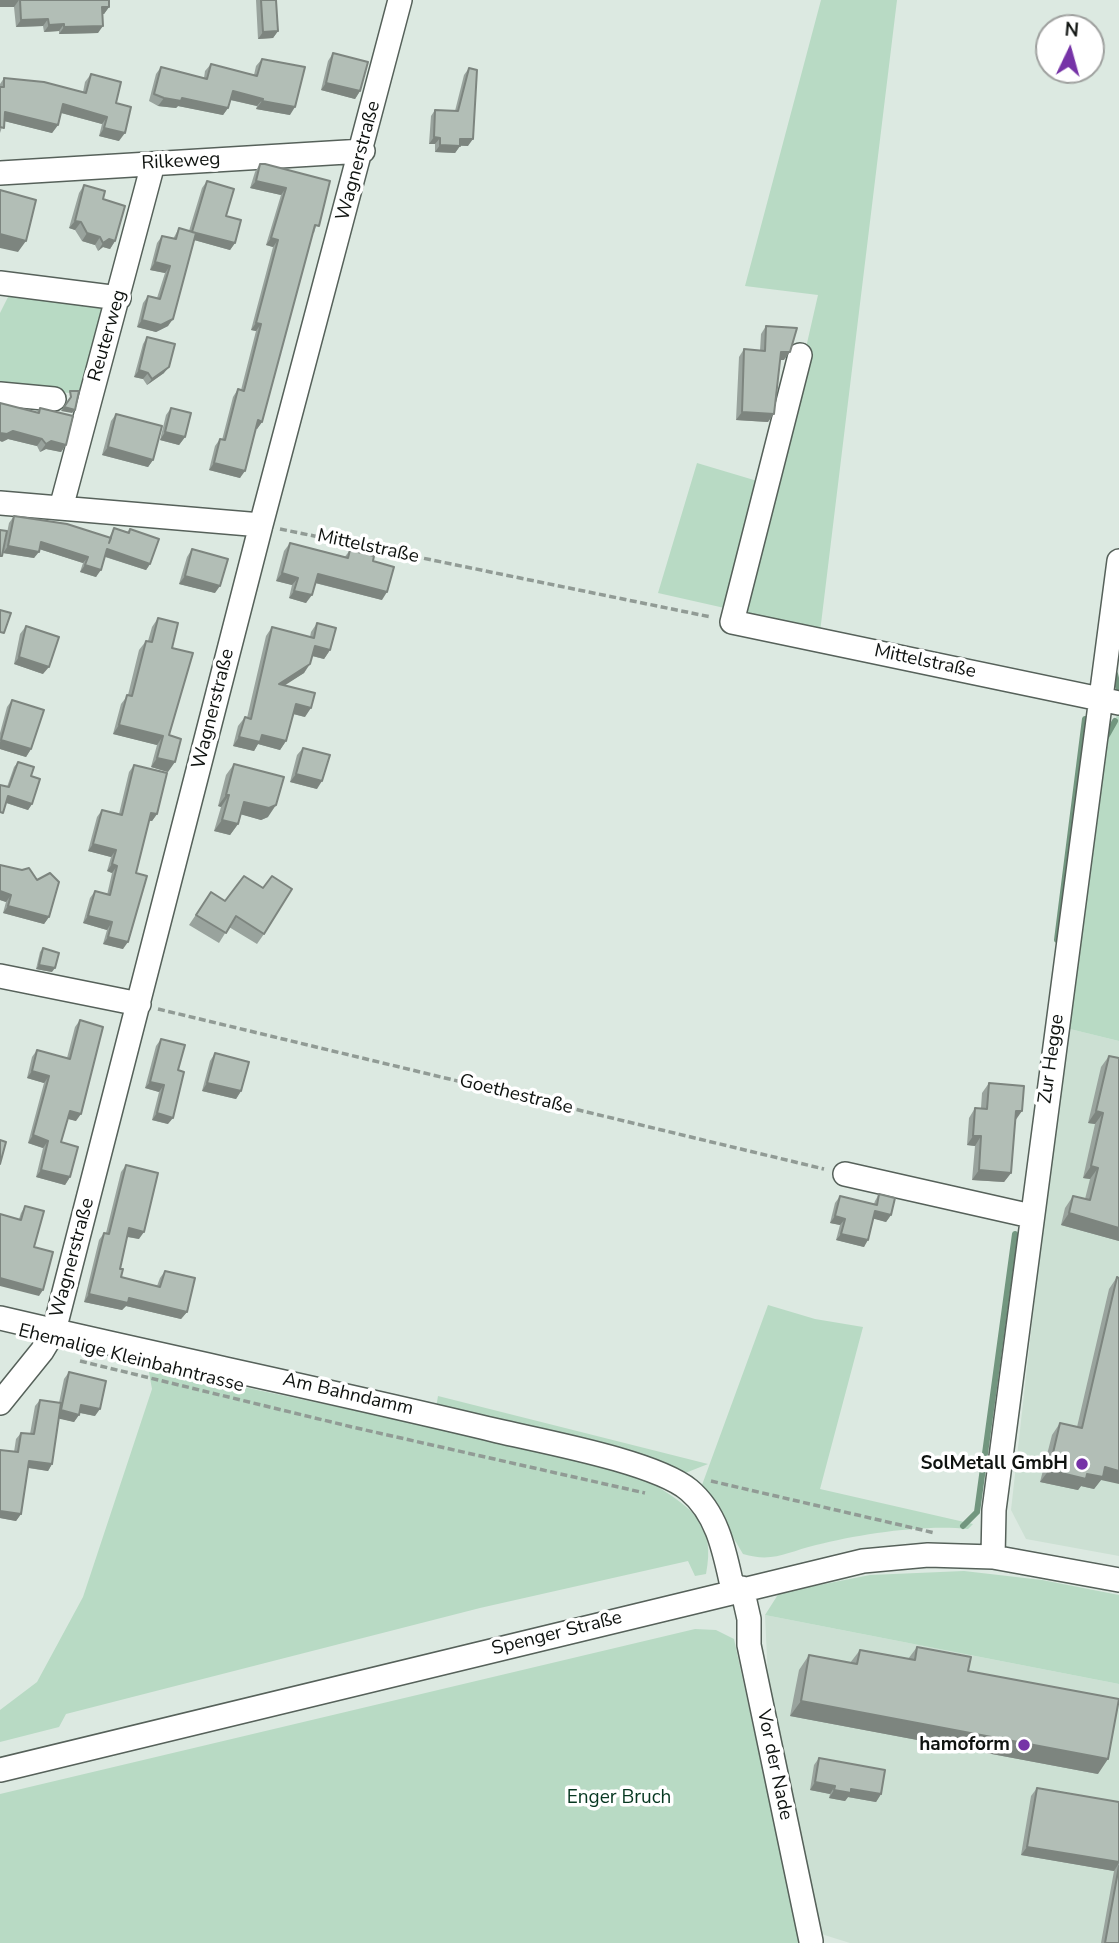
<!DOCTYPE html>
<html>
<head>
<meta charset="utf-8">
<style>
	body { margin:0 }
	#map { position:relative; width:1119px; height:1943px; overflow:hidden; background:#dce9e1; font-family:"Nunito Sans",sans-serif }
	canvas { display:block }
	.north { position:absolute; left:1035px; top:14px; width:70px; height:70px; box-sizing:border-box; background:#fff; border:2px solid #9fa19f; border-radius:50%; rotate:5deg; font-size:19px; font-weight:700; line-height:28px; text-align:center; color:#0f1310 }
	.north::after { content:''; display:block; margin:auto; width:24px; height:32px; background:#7633a7; clip-path:polygon(50% 0,100% 100%,50% 72%,0 100%) }
</style>
</head>
<body>
<div id="map">
<canvas width="1119" height="1943"></canvas>
<div class="north">N</div>
</div>
<script>
const context = document.querySelector('canvas').getContext('2d');
context.lineJoin = 'round';
function fill(path, color) {
  context.fillStyle = color;
  context.fill(path, 'evenodd');
}
function trace(path, color, width, dash) {
  context.strokeStyle = color;
  context.lineWidth = width;
  context.lineCap = dash ? 'butt' : 'round';
  context.setLineDash(dash || []);
  context.stroke(path);
}
function drawText(font, color, halo, rows, align = 'center') {
  context.font = font + ' "Nunito Sans",sans-serif';
  context.lineWidth = 7;
  context.setLineDash([]);
  context.textBaseline = 'middle';
  context.strokeStyle = halo;
  context.fillStyle = color;
  for (const [text, x, y, turn = 0] of rows) {
    context.save();
    context.translate(x, y);
    context.rotate((+turn || 0) * Math.PI / 180);
    context.textAlign = isNaN(turn) ? turn : align;
    if (halo) context.strokeText(text, 0, 0);
    context.fillText(text, 0, 0);
    context.restore();
  }
}
const built = new Path2D(`
	M1070,1029L1119,1041V1556L1026,1539L1011,1510L1064,1038Z
	M765,1615L1119,1684V1943H850L818,1933L768,1679Z`);
const green = new Path2D(`
	M821,0H897L820,632L745,615L818,295L745,286Z
	M9,295L103,305L108,314L89,394L0,389V313Z
	M697,463L764,483L729,609L658,593Z
	M1118,713H1119V1041L1070,1029L1109,732Z
	M768,1305L815,1319L863,1327L820,1489L973,1524L968,1529C925,1524 859,1534 816,1545C787,1552 773,1563 743,1554L702,1485Z
	M148,1367L433,1427L438,1396L708,1464L655,1485C693,1509 716,1525 706,1574L695,1576L688,1561L480,1608L66,1714L59,1727L0,1742V1710L37,1682L83,1597L152,1389Z
	M964,1571L1042,1580L1119,1595V1684L765,1615L779,1593L870,1575Z
	M695,1629L716,1630L734,1639L800,1943H0V1794Z`);
const stream = new Path2D(`
	M1115,674L1119,690
	M1106,737L1115,721
	M1057,940L1085,719
	M963,1526L977,1512L1015,1234`);
const path = new Path2D(`
	M280,529L711,617
	M158,1009L824,1169
	M80,1361L352,1427L645,1493
	M711,1481L935,1533`);
const minor = new Path2D(`
	M0,173L363,151
	M0,283L119,298
	M800,355L732,622L1119,703
	M0,394L54,399
	M0,503L261,525
	M61,508L153,164
	M0,976L139,1004
	M845,1174L1031,1216
	M0,1318C166,1357 332,1391 498,1431C545,1442 655,1462 689,1490C719,1515 725,1555 733,1590
	M0,1403L42,1351L54,1331L261,525L400,0
	M993,1557L994,1510L1119,561
	M742,1588L749,1619V1645L811,1941
	M0,1770L863,1561L928,1555L993,1557L1119,1580`);
const wall = new Path2D(`
	M0,0H109V7L104,14H102L98,33L59,34V31L44,32L43,26L16,27L14,7H0Z
	M256,0H276L278,31L273,38L258,39Z
	M333,53L360,91L355,99L321,90L328,61Z
	M262,59L290,115L256,109L257,106L230,100L228,108L223,115L178,106L176,108L158,106L149,101L156,74L161,67L204,78L205,71L211,64L254,75L256,66Z
	M469,68L468,146H460L455,153L435,152V144H429L431,116L435,110L455,111L464,75Z
	M91,74L116,103L119,141L99,136L102,124L61,113L58,125L52,133L4,121L0,133V84L4,78L83,92L85,82Z
	M260,164L330,181L314,233H313L262,422L257,429H256L240,478L209,470L215,446L220,439L222,440L233,397L238,389L241,390L256,331L251,330L273,247L266,245L281,195L250,188L255,172Z
	M207,181L226,216L235,243L230,250L194,240L168,326L156,332L137,327L143,303L148,296L157,298L165,273L150,270L157,243L162,236L173,239L179,228L189,231L202,188Z
	M84,185L103,199L115,241L110,249L103,247L98,251L95,245L82,241L75,230L69,228L79,193Z
	M766,326L784,360H780L768,422L736,420L739,357L744,349L760,351L761,334Z
	M147,337L164,373L147,385L143,379L134,377L143,344Z
	M40,408L66,445L61,452L46,449L40,452L37,446L8,439L2,442L37,412Z
	M171,408L185,437L179,445L160,440L166,415Z
	M116,414L153,460L148,467L102,455L111,421Z
	M14,516L109,538L114,528L127,532L130,529L150,564L146,570L105,557L96,577L80,572L83,563L39,549L34,558L3,553L9,523Z
	M290,543L344,558L350,550L373,561L382,600L315,583L306,603L289,598L292,585L276,581L284,551Z
	M192,549L215,593L179,584L187,557Z
	M158,618L172,648L168,772L151,767L157,745L113,734L121,704L128,695L139,650L146,641H148L152,627Z
	M317,623L330,650L324,659L312,656L304,673L284,685L305,717L293,714L286,741L280,750L258,744L254,751L233,746L238,726L245,717L247,718L266,636L272,627L310,637L311,632Z
	M26,626L43,674L14,664L20,634Z
	M12,700L31,749L26,757L0,749V733L7,707Z
	M303,748L317,789L290,782L297,755Z
	M18,762L31,776L32,804L28,810L6,803L7,787L14,767Z
	M234,764L268,817L261,820L241,814L238,824L230,835L214,831L221,807L218,806L226,775Z
	M134,765L157,814L152,821H149L136,873L123,949L103,944L107,930L83,923L90,898L95,891L107,895L112,873L107,871L111,857L88,851L97,817L102,810L119,814L129,772Z
	M37,880L49,917L44,924L3,913L6,902L0,900Z
	M211,892L264,934L257,944L229,927L219,943L189,925Z
	M43,948L52,972L36,969L40,952Z
	M80,1020L76,1121L68,1119L61,1142L70,1177L65,1185L36,1177L43,1148L28,1143L44,1083L27,1078L32,1057L37,1050L67,1058L75,1027Z
	M161,1039L168,1124L152,1120L159,1092L145,1088L156,1046Z
	M215,1053L241,1091L236,1099L202,1091L210,1061Z
	M1109,1056L1119,1241L1061,1225L1065,1208L1073,1196L1085,1199L1090,1179L1083,1178L1095,1124L1088,1123L1101,1067Z
	M989,1083L1015,1121L1011,1173L1004,1182L972,1180L975,1146L967,1145L969,1118L975,1108H981L982,1093Z
	M126,1165L139,1239L127,1237L120,1269L121,1277L157,1286L160,1278L165,1271L187,1312L181,1319L126,1306L122,1310L84,1302L99,1240L104,1233H106L121,1172Z
	M879,1194L891,1215L886,1222L873,1218L864,1247L836,1240L840,1225L830,1223L835,1203L840,1196L874,1204L875,1201Z
	M25,1206L34,1247L39,1296L19,1219L21,1213Z
	M1117,1277L1101,1480L1094,1489L1081,1486L1078,1490L1040,1482L1052,1435L1060,1423L1077,1427L1109,1289Z
	M69,1372L95,1416L80,1413L74,1422L59,1418L52,1464L48,1471L28,1468L21,1514L16,1521L0,1518V1450L14,1452L16,1439L21,1433L30,1434L35,1406L40,1400L59,1403L64,1379Z
	M917,1647L968,1671L1098,1774L790,1716L799,1670L809,1655L850,1663L860,1650L908,1659Z
	M819,1758L881,1794L876,1802L848,1797L845,1801L829,1798L830,1794L810,1790L814,1765Z
	M1037,1788L1119,1802V1943H1101L1114,1871L1021,1855L1031,1796Z`);
const shadedWall = new Path2D(`
	M0,0H19L14,7H0Z
	M102,7H109L104,14H96Z
	M48,19L43,26L16,27L21,20Z
	M64,24L59,31L44,32L49,25Z
	M103,26L98,33L59,34L64,27Z
	M278,31L273,38L258,39L263,32Z
	M326,83L360,91L355,99L321,90Z
	M233,91L263,99L257,106L227,99Z
	M164,98H182L228,108L223,115L178,106L176,108L158,106Z
	M262,101L295,107L290,115L256,109Z
	M63,104L107,117L102,124L58,112Z
	M5,112L58,125L52,133L0,120Z
	M104,128L125,133L119,141L99,136Z
	M434,137L440,138L435,144H429Z
	M460,139H473L468,146L455,145Z
	M440,145L460,146L455,153L435,152Z
	M256,181L286,188L281,195L250,188Z
	M75,221L81,222L75,230L69,228Z
	M192,232L235,243L230,250L187,238Z
	M87,233L100,237L95,245L82,241Z
	M0,234L26,241L18,252L0,248Z
	M271,238L278,240L273,247L266,245Z
	M109,239L115,241L110,249L103,247L98,251L103,243Z
	M155,262L170,266L165,273L150,270Z
	M173,319L168,326L156,332L137,327L142,320Z
	M256,323L261,324L256,331L251,330Z
	M781,352H790L784,360H776Z
	M169,367L164,373L147,385L152,379Z
	M139,370L148,373L143,379L134,377Z
	M64,407L75,410L72,413L61,411Z
	M742,412L774,414L768,422L736,420Z
	M258,420L262,422L257,429L253,428Z
	M13,431L42,439L37,446L8,439L2,442L0,441V433Z
	M165,432L185,437L179,445L160,440Z
	M51,441L66,445L61,452L46,449L40,452L46,444Z
	M108,447L153,460L148,467L102,455Z
	M214,463L245,471L240,478L209,470Z
	M41,542L88,557L83,563L36,548Z
	M8,546L39,552L34,558L3,553Z
	M107,549L150,564L146,570L103,556Z
	M85,565L101,570L96,577L80,572Z
	M282,573L298,578L292,585L276,581Z
	M318,574L387,592L382,600L312,582Z
	M185,576L220,586L215,593L179,584Z
	M294,591L312,595L306,603L289,598Z
	M315,646L330,650L324,659L309,655Z
	M19,657L49,667L43,674L14,664Z
	M310,664L304,673L273,693L279,684Z
	M296,704L311,708L305,717L290,713Z
	M119,725L163,736L157,745L113,734Z
	M262,735L286,741L280,750L258,744L254,751L233,746L239,737Z
	M1,740L31,749L26,757L0,749V742Z
	M157,758L175,762L168,772L151,767Z
	M296,774L322,781L317,789L290,782Z
	M226,795H229L221,807L218,806Z
	M8,796L32,804L28,810L4,802Z
	M244,802L276,805L268,817L261,820L236,813Z
	M151,813L157,814L152,821L146,820Z
	M222,820L238,824L230,835L214,831Z
	M93,844L116,850L111,857L88,851Z
	M112,864L117,866L112,873L107,871Z
	M0,891L11,895L6,902L0,900Z
	M8,906L49,917L44,924L3,913Z
	M88,916L112,922L107,930L83,923Z
	M108,937L128,942L123,949L103,944Z
	M39,965L55,968L52,972L36,969Z
	M32,1071L49,1076L44,1083L27,1078Z
	M150,1082L164,1085L159,1092L145,1088Z
	M207,1083L241,1091L236,1099L202,1091Z
	M70,1111L81,1114L76,1121L65,1118Z
	M1016,1111H1022L1015,1121Z
	M1096,1111L1103,1113L1095,1124L1088,1123Z
	M157,1113L173,1118L168,1124L152,1120Z
	M33,1135L48,1141L43,1148L28,1143Z
	M973,1136H981L975,1146L967,1145Z
	M1091,1166L1098,1168L1090,1179L1083,1178Z
	M41,1170L70,1177L65,1185L36,1177Z
	M979,1170L1011,1173L1004,1182L972,1180Z
	M875,1211L891,1215L886,1222L871,1218Z
	M1069,1213L1119,1228V1241L1061,1225Z
	M835,1216L845,1219L840,1225L830,1223Z
	M129,1228L144,1232L139,1239L124,1236Z
	M841,1234L868,1240L864,1247L836,1240Z
	M0,1278L43,1290L39,1296L0,1286Z
	M89,1294L129,1298L187,1312L181,1319L126,1306L122,1310L84,1302Z
	M81,1405L100,1409L95,1416L76,1412Z
	M61,1410L79,1415L74,1422L56,1418Z
	M29,1461L52,1464L48,1471L24,1467Z
	M1105,1467L1119,1471V1484L1101,1480L1094,1489L1081,1486L1078,1490L1040,1482L1049,1470L1087,1474Z
	M0,1511L21,1514L16,1521L0,1518Z
	M801,1701L1108,1759L1098,1774L790,1716Z
	M815,1782L835,1786L830,1794L810,1790Z
	M851,1789L881,1794L876,1802L848,1797L845,1801L829,1798L834,1790Z
	M1027,1847L1119,1862V1863L1114,1871L1021,1855Z`);
const building = new Path2D(`
	M20,0H109V7H102L103,26L64,27V24L49,25L48,19L21,20Z
	M261,0H276L278,31L263,32Z
	M333,53L368,62L360,91L326,83Z
	M262,59L305,67L295,107L262,101L263,99L233,91L228,108L182,98L181,101L164,98L154,94L161,67L207,79L211,64L257,76Z
	M469,68L477,70L473,139H460V146L440,145V138L434,137L435,110L458,111Z
	M91,74L121,82L116,103L131,107L125,133L104,128L107,117L63,104L58,125L5,112L4,128L0,127V87H4V78L44,82L86,93Z
	M260,164H265L330,181L319,226L315,225L262,422L258,420L245,471L214,463L220,439L225,440L238,389L244,391L261,324L256,323L278,240L271,238L286,188L256,181Z
	M207,181L234,189L226,216L241,220L235,243L192,232Z
	M84,185L105,191L103,199L125,206L115,241L109,239L103,243L100,237L87,233L81,222L75,221Z
	M0,190L36,200L26,241L0,234Z
	M179,228L196,233L173,319L161,325L142,320L148,296L160,299L170,266L155,262L162,236L176,239Z
	M766,326L797,328L790,352H781L774,414L742,412L744,349L765,351Z
	M147,337L175,344L169,367L152,379L148,373L139,370Z
	M70,391H79L75,410L64,407L71,397Z
	M0,403L39,413L40,408L73,416L66,445L51,441L46,444L42,439L13,431L7,434L0,433Z
	M171,408L191,413L185,437L165,432Z
	M116,414L162,426L153,460L108,447Z
	M14,516L67,524L111,538L109,543L114,528L129,533L130,529L159,539L150,564L107,549L101,570L85,565L88,557L41,542L39,552L8,546Z
	M0,530L7,531L2,556H0Z
	M290,543L348,558L350,550L374,556L373,561L394,567L387,592L318,574L312,595L294,591L298,578L282,573Z
	M192,549L228,559L220,586L185,576Z
	M0,610L11,613L4,633L0,632Z
	M158,618L178,623L172,648L193,653L169,735L181,739L175,762L157,758L163,736L119,725L127,695L132,696L146,641L152,642Z
	M317,623L336,628L330,650L315,646L310,664L279,684L315,693L311,708L296,704L286,741L262,735L260,742L239,737L245,717L251,719L272,627L314,638Z
	M26,626L59,637L49,667L19,657Z
	M12,700L44,710L31,749L1,740Z
	M303,748L330,755L322,781L296,774Z
	M18,762L34,767L31,776L40,779L32,804L8,796L3,813L0,812V785L9,787Z
	M234,764L284,777L276,805L269,808L244,802L238,824L222,820L229,795H226Z
	M134,765L167,773L157,814L151,813L136,873L147,876L128,942L108,937L112,922L88,916L95,891L110,895L117,866L112,864L116,850L93,844L102,810L122,815Z
	M0,865L22,870L29,868L37,880L50,873L59,882L49,917L8,906L11,895L0,891Z
	M244,876L263,888L272,876L292,889L264,934L236,916L226,933L196,915L211,892L225,901Z
	M43,948L59,953L55,968L39,965Z
	M80,1020L103,1027L81,1114L70,1111L61,1142L78,1147L70,1177L41,1170L48,1141L33,1135L49,1076L32,1071L37,1050L70,1059Z
	M161,1039L185,1045L178,1070L184,1072L173,1118L157,1113L164,1085L150,1082Z
	M215,1053L249,1062L241,1091L207,1083Z
	M1109,1056L1119,1058V1228L1069,1213L1073,1196L1090,1200L1098,1168L1091,1166L1103,1113L1096,1111Z
	M989,1083L1024,1086L1022,1111H1016L1011,1173L979,1170L981,1136H973L975,1108L987,1109Z
	M0,1140L6,1142L0,1164Z
	M126,1165L158,1173L144,1232L129,1228L120,1269H123L121,1277L160,1287L165,1271L195,1278L187,1312L129,1298L128,1303L89,1294L104,1233L109,1234Z
	M879,1194L895,1198L891,1215L875,1211L868,1240L841,1234L845,1219L835,1216L840,1196L877,1205Z
	M25,1206L44,1211L34,1247L53,1252L43,1290L0,1278V1214L21,1220Z
	M1117,1277L1119,1278V1471L1105,1467L1103,1477L1087,1474L1086,1479L1049,1470L1060,1423L1082,1428Z
	M69,1372L106,1381L100,1409L81,1405L79,1415L61,1410Z
	M40,1400L61,1403L52,1464L29,1461L21,1514L0,1511V1450L18,1452L21,1433L34,1434Z
	M917,1647L971,1657L968,1671L1119,1699L1108,1759L801,1701L809,1655L857,1664L860,1650L915,1660Z
	M819,1758L885,1770L881,1794L851,1789V1793L834,1790L835,1786L815,1782Z
	M1037,1788L1119,1802V1862L1027,1847Z
	M1119,1866V1943H1105Z`);
const markers = [
	[1082,1464,7,"#7633a7"],
	[1024,1745,7,"#7633a7"]
];
const streetNames = [
	["Wagnerstraße",359,161,-75],
	["Rilkeweg",181,162,-3],
	["Reuterweg",108,336,-74],
	["Mittelstraße",368,547,12],
	["Mittelstraße",925,662,12],
	["Wagnerstraße",214,709,-76],
	["Zur Hegge",1052,1059,-82],
	["Goethestraße",516,1095,14],
	["Wagnerstraße",73,1258,-75],
	["Ehemalige Kleinbahntrasse",131,1359,14],
	["Am Bahndamm",348,1395,13],
	["Spenger Straße",557,1634,-14],
	["Vor der Nade",774,1765,78]
];
const poiNames = [
	["SolMetall GmbH",1068,1464],
	["hamoform",1010,1745]
];
const parkNames = [
	["Enger Bruch",619,1798]
];
fill(built, '#cce0d3');
fill(green, '#b8dac4');
trace(stream, '#72967f', 6);
trace(minor, '#56615a', 26);
trace(path, '#919b95', 3.5, [7, 3.5]);
trace(minor, '#fff', 23);
fill(wall, '#99a39d');
fill(shadedWall, '#7d857f');
fill(building, '#b2beb6');
trace(building, '#7d857f', 2);
for (const [x, y, r, color] of markers) {
  const dot = new Path2D();
  dot.arc(x, y, r, 0, 2 * Math.PI);
  context.fillStyle = color;
  context.fill(dot);
  trace(dot, '#fff', 2.5);
}
drawText('19px', '#0f1310', '#fff', streetNames);
drawText('bold 19px', '#0f1310', '#fff', poiNames, 'right');
drawText('19px', '#063720', '#fff', parkNames);
</script>
</body>
</html>
